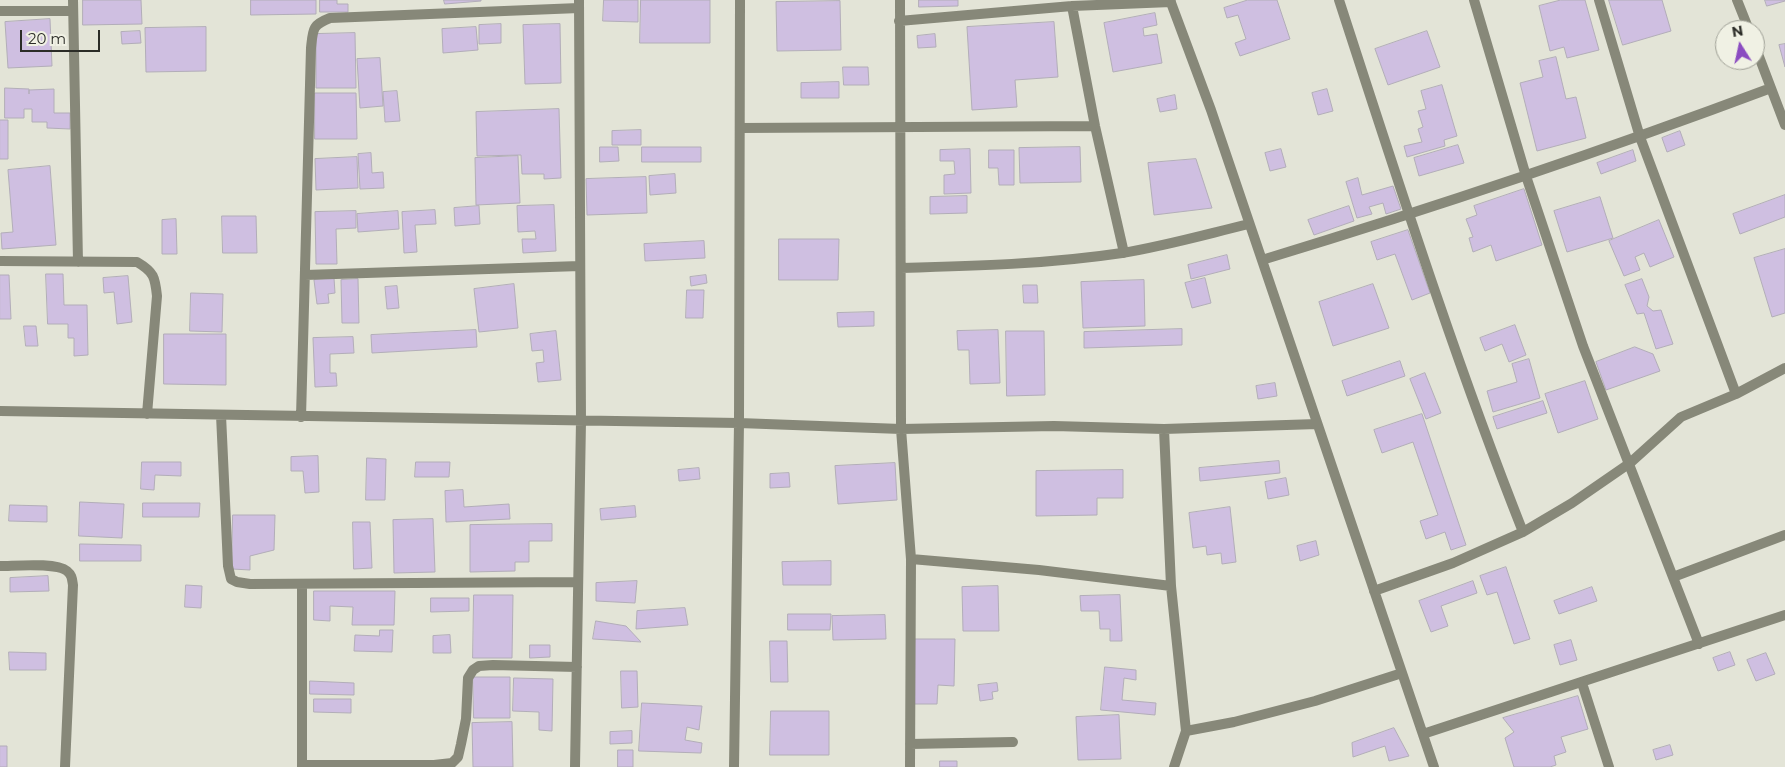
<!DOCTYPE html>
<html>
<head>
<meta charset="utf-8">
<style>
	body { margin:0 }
	#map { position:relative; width:1785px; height:767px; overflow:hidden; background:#e3e4d7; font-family:Montserrat,sans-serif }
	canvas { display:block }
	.north { position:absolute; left:1715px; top:20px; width:50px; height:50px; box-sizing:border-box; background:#f0f1e4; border:1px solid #a1a298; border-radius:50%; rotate:350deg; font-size:14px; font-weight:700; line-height:20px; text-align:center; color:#2b2c27 }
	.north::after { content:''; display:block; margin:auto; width:18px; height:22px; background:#8b4cc1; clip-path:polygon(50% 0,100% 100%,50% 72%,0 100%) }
	.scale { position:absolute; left:20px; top:30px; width:80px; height:22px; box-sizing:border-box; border:2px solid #2b2c27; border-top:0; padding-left:6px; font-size:15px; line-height:18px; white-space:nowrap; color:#2b2c27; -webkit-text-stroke:4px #f0f1e4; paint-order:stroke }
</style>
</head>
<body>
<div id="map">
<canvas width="1785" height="767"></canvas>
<div class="north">N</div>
<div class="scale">20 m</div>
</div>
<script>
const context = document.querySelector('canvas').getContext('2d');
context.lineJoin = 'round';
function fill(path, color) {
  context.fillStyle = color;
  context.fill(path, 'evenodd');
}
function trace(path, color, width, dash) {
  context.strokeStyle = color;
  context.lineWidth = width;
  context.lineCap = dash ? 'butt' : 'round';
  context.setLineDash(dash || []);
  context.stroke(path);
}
const building = new Path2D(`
	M83,0H141L142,24L83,25Z
	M251,0H316V14L251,15Z
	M320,0H337V4H348V12H320Z
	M444,0H481V1L445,4Z
	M604,0H638V22L603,21Z
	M641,0H710V43H640Z
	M919,0H958V6L919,7Z
	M1248,0H1277L1290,39L1240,56L1235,43L1246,39L1238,15L1227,18L1224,8Z
	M1561,0H1585L1599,50L1567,58L1564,47L1550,51L1539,6Z
	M1609,0H1662L1671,31L1623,45Z
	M1765,0H1785V1L1767,6Z
	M840,1L841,50L777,51L776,2Z
	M1155,13L1157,25L1143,28L1144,36L1157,34L1162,63L1113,72L1104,23Z
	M50,19L52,66L8,68L5,22Z
	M1054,22L1058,77L1015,80L1017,107L972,110L967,27Z
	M501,24V43L479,44V25Z
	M560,24L561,83L525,84L523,25Z
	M206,27V71L146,72L145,28Z
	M476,27L478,50L443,53L442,29Z
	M140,31L141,43L122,44L121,32Z
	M1427,31L1440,67L1388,85L1375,49Z
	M355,33L356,88H316V34Z
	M935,34L936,47L918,48L917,36Z
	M1785,44V67L1779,45Z
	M1556,57L1566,99L1576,97L1586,138L1537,151L1520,83L1543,77L1539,61Z
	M380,58L383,106L360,108L357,59Z
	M843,67H868L869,85H844Z
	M839,82V98H801V83Z
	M1442,85L1457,136L1444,140L1445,146L1407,157L1404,146L1422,142L1418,129L1423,127L1418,111L1426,109L1421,91Z
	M5,88L29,89V94V90L54,89V113H70V129L47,128V122H32V109H24V118H5Z
	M1327,89L1333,111L1318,115L1312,93Z
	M397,91L400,121L385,122L383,92Z
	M315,93H356L357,139H315Z
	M1175,95L1177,109L1160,112L1157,99Z
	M559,109L561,178L544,179V174H522L521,155L477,156L476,112Z
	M0,120H8V159H0Z
	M641,130V145H612V131Z
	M1680,131L1685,145L1667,152L1662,138Z
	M1458,145L1464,163L1419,176L1414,158Z
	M600,147H618L619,161L600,162Z
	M642,147H701V162H642Z
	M1080,147L1081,182L1020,183L1019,148Z
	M970,149L971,193L944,194V175L955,174L954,161H940V150Z
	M1281,149L1286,167L1270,171L1265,153Z
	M989,150H1014V185H999L998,168H989Z
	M1633,150L1636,161L1601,174L1597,163Z
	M371,153L372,173L383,172L384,188L360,189L358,154Z
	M518,156L520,203L476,205L475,158Z
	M357,157L358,188L316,190L315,159Z
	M1196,159L1212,208L1154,215L1148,163Z
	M50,166L56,245L2,249L1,233L13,232L8,170Z
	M675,174L676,193L650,195L649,176Z
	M646,177L647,213L587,215L586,179Z
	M1358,178L1362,195L1393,186L1401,209L1386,214L1383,203L1369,207L1372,214L1357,218L1346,182Z
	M1524,189L1542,245L1496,261L1491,245L1473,252L1469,238L1473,237L1466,219L1477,215L1474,206Z
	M1785,195V217L1740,234L1733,214Z
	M967,196V213L930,214V197Z
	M1600,197L1613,238L1567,252L1554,211Z
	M554,205L556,251L523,253L522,239H536L535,231L518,232L517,206Z
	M479,206L480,224L455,226L454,208Z
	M1349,206L1354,221L1314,235L1308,220Z
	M435,210L436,224L415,225L417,252L404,253L402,212Z
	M356,211V228L336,229L337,264H316L315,212Z
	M398,211L399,229L358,232L357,214Z
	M222,216H256L257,253H223Z
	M176,219L177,254H162V220Z
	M1659,220L1674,257L1650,267L1644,253L1635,257L1640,270L1624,276L1609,241Z
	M1408,230L1430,293L1412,300L1395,254L1377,260L1371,242Z
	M779,239H839L838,280H779Z
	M704,241L705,258L645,261L644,244Z
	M1785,249V313L1772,317L1754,258Z
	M1227,255L1230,269L1191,279L1188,265Z
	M46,274H63L64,305H87L88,355L74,356V338H68V324H48Z
	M0,275H9L11,319H0Z
	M706,275L707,283L691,286L690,277Z
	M128,276L132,322L117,324L114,292L104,293L103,278Z
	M334,278L335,293L328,294L329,303L317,304L314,280Z
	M1205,278L1211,303L1192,308L1185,283Z
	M358,279L359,323H342L341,280Z
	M1642,279L1649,297L1647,306L1653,311L1661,310L1673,344L1656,349L1644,313L1637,314L1625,285Z
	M1144,280L1145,326L1083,328L1081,282Z
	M514,284L518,328L479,332L474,289Z
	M1373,284L1389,328L1333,346L1319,302Z
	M1023,285H1037L1038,303H1024Z
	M397,286L399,308L387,309L385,287Z
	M687,290H704L703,318H686Z
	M191,293L223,294L222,332L190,331Z
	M874,312V326L838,327L837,313Z
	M1515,325L1526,355L1509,362L1502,344L1485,351L1480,338Z
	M24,326H36L38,346H26Z
	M1182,329V345L1084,348V332Z
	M476,330L477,347L372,353L371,335Z
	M998,330L1000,383L970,384L969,350H958L957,331Z
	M556,331L561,380L538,382L536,363L544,362L543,350L532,351L530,334Z
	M1006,331H1044L1045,395L1007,396Z
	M164,334H226V385L164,384Z
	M353,337L354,353L330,354V373H336L337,386L315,387L313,338Z
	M1635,347L1653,354L1660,371L1606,390L1596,362Z
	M1529,359L1540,398L1493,412L1487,391L1517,382L1512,364Z
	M1400,361L1405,376L1347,396L1342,381Z
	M1425,373L1441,413L1426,419L1410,379Z
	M1585,381L1598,419L1558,433L1545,394Z
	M1275,383L1277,396L1258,399L1256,386Z
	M1543,401L1547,413L1497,429L1493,417Z
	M1422,414L1466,545L1451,550L1445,532L1426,539L1420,521L1438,515L1413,442L1382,453L1374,430Z
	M318,456L319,492L305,493L303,471H291V457Z
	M367,458L386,459L385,500H366Z
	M1279,461L1280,473L1200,481L1199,468Z
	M142,462H181V476L155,475L154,490L141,489Z
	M416,462H450L449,477H415Z
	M895,463L897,500L838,504L835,466Z
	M699,468L700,479L679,481L678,470Z
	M1123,470V498H1097V515L1036,516V471Z
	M789,473L790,487L770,488V474Z
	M1286,478L1289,495L1268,499L1265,482Z
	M463,490L464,507L509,504L510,519L446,522L445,491Z
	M80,502L124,504L122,538L79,536Z
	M143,503H200L199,517H143Z
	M10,505L47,506V522L9,521Z
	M635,506L636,517L601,520L600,509Z
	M1230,507L1236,562L1222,564L1221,553L1207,555L1206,546L1193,548L1189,513Z
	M233,515H275L274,550L250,556V570L232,569Z
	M433,519L435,572L394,573L393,520Z
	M353,522H370L372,568L354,569Z
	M552,524V541H529V562H515V571L470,572V525Z
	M1316,541L1319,555L1300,561L1297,546Z
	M80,544L141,545V561H80Z
	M831,561V585H783L782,562Z
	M1506,567L1530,639L1514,644L1497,592L1487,595L1480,576Z
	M48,576L49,591L10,592V578Z
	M637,581L635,603L596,601V583Z
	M1473,581L1477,593L1441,606L1448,626L1431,632L1419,601Z
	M186,585L202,586L201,608L185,607Z
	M998,586L999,631H963L962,587Z
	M1592,587L1597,601L1559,614L1554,601Z
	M314,591H395L394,625H352L353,607L330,606V621L314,620Z
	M474,595H513L512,658H473Z
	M1120,595L1122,641H1110V629H1100L1099,611H1081L1080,596Z
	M431,598H469V611L431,612Z
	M685,608L688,625L636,629L637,611Z
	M788,614H831L830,630H788Z
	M885,615L886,639L833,640L832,616Z
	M596,621L626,626L641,642L593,639Z
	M380,630H393L392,652L354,651L355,635L379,636Z
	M450,635L451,653H433V636Z
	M915,639H955L954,686L938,685L937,704H914Z
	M1571,640L1577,660L1560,665L1554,645Z
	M770,641H787L788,682H771Z
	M530,645H550V657L530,658Z
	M9,652L46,653V670H10Z
	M1730,652L1735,665L1718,671L1713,658Z
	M1766,653L1775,674L1756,681L1747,660Z
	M1105,667L1136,670V680L1124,678L1122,700L1156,703L1155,715L1101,710Z
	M621,671H637L638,707L622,708Z
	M473,677H510V718H474Z
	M514,678L553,679L552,731L539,730V712L513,711Z
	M310,681L354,683V695L310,694Z
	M997,683L998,691L992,692L993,699L980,701L978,685Z
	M1578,696L1588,729L1561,737L1566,752L1554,756L1556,765L1550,767H1514L1505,738L1514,732L1503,718Z
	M314,699H351V713L314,712Z
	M642,703L702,706L699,730L687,727L685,740L702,743L701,753L639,751Z
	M771,711H829V755H770Z
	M1119,715L1121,759L1078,760L1076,717Z
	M512,722L513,767H473L472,723Z
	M1394,728L1409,756L1389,761L1385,746L1353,757L1352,743Z
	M632,731V743L610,744V732Z
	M1670,745L1673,755L1656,760L1653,750Z
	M0,746H7V767H0Z
	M618,750H633V767H618Z
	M940,761H957V767H940Z`);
const minor = new Path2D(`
	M73,0L78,262
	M900,0L901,429L911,559L910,767
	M1170,0L1211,110L1434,767
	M1339,0C1397,178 1454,358 1523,532L1572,503L1630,463L1681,417L1736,394L1785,368
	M1474,0L1526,176L1583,346L1699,644
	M1599,0L1640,137L1736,394
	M1737,0L1749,30
	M1072,6L1095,126L1124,253
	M0,11H73
	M899,21L1072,6L1171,2
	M1755,46L1785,125
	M740,128L1095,126
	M1262,260C1433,208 1603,151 1771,88
	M0,261L137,262C154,272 155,277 157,296L147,414
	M901,268C975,266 1049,264 1122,253C1165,246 1207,234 1249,224
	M305,275L580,266
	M0,411L739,423L901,429L1054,426L1164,429L1317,424
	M221,415L228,566L231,579L237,582L250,584L578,582
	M301,417L311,48C313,29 312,25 330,18L579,8
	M1164,429L1171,586L1186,731
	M911,559L1039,570L1171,586
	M0,566C15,566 56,562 67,571C72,575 72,579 73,585L65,767
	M1673,577L1785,535
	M1374,591L1453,563L1523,532
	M1582,683L1609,767
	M1423,734L1785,615
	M910,744L1013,742
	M302,765H434L452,763L458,757L461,744L466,719L468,678L473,670L479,666L493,665L577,667
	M302,767V584
	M575,767L581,421L579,0
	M734,767L739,423L740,0
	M1174,767L1186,731L1234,722L1315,701L1402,673`);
fill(building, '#cfbfe1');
trace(building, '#b2adb8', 1);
trace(minor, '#878879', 10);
</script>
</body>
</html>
